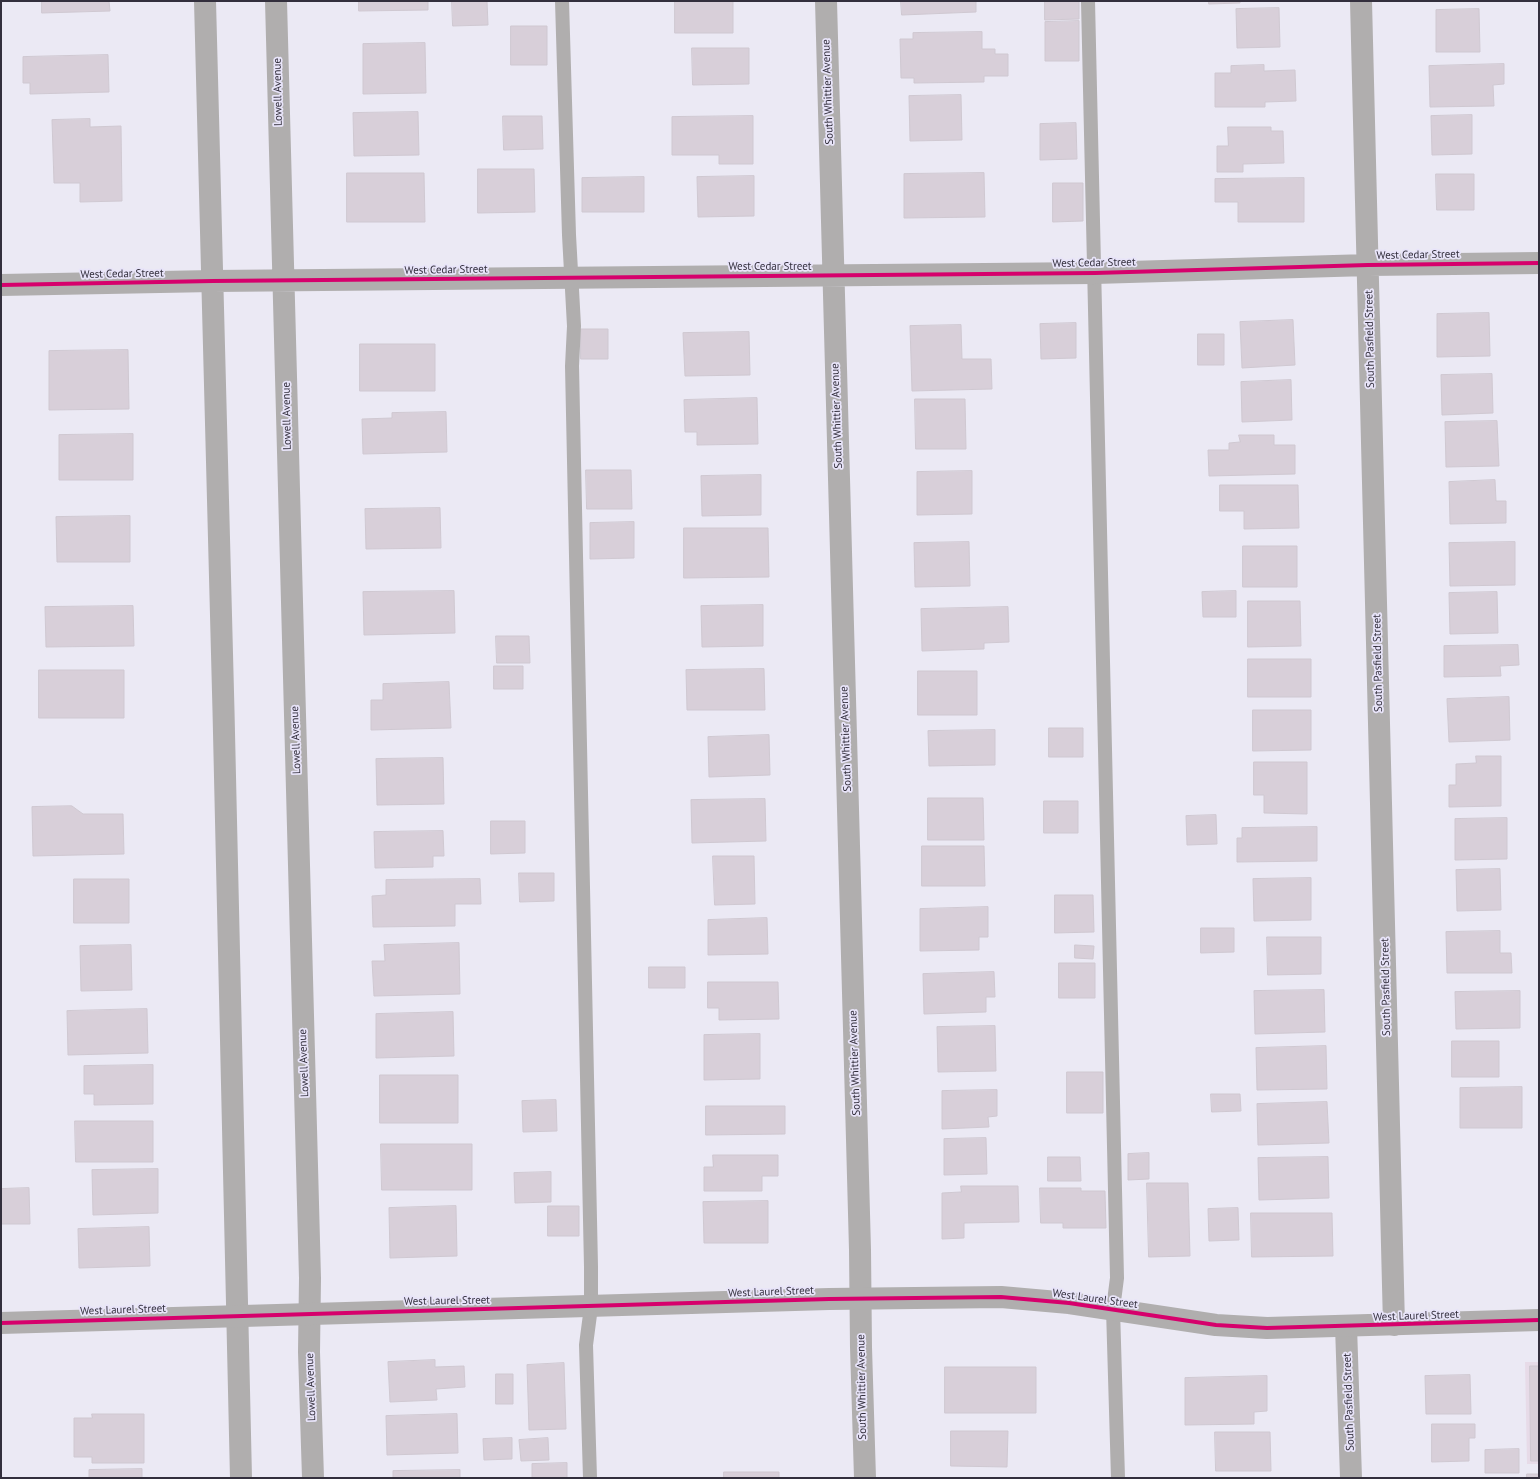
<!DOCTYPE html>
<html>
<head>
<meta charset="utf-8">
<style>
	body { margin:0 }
	#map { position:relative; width:1540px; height:1479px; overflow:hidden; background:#ebe9f4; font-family:"PT Sans",sans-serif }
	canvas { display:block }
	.frame { position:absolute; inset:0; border:2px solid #332f3d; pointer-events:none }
</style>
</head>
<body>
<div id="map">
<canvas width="1540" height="1479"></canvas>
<div class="frame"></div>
</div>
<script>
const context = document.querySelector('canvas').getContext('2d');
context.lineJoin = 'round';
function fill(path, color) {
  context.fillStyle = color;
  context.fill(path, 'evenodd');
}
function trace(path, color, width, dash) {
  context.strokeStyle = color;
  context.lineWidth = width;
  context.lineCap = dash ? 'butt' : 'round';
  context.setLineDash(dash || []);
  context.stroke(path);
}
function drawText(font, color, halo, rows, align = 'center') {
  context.font = font + ' "PT Sans",sans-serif';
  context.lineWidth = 3.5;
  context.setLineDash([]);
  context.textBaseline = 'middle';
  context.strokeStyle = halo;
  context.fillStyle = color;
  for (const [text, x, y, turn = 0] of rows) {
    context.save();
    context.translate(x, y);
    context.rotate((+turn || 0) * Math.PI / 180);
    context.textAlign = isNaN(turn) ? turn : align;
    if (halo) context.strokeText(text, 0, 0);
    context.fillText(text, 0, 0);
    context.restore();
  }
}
const commercial = new Path2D(`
	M1525,1362H1539V1464H1527Z`);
const building = new Path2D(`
	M42,1H109L110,11L42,13Z
	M359,1H428V10L359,11Z
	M452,1H487L488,25L453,26Z
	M675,1H733V33H675Z
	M901,1H976V12L902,15Z
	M1045,1H1079V19L1045,20Z
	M1209,1H1240V3L1209,4Z
	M1279,8L1280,47L1237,48L1236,9Z
	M1479,9L1480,52H1436V10Z
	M1079,21V61H1045V22Z
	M511,26H547V65H511Z
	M982,32V49H995V54H1008V76H984V82L914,83V78H901L900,39H913V33Z
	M425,43L426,93L363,94V44Z
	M692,48H749V84L693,85Z
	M108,55L109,92L30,94V83H23V57Z
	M1504,64V84L1493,85L1494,106L1430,107L1429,66Z
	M1264,65V71L1295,70L1296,101L1265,102V107H1215V73H1231V66Z
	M961,95L962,140L910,141L909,96Z
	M418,112L419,155L354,156L353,113Z
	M1472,115V154L1432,155L1431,116Z
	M503,116H542L543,149L504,150Z
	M753,116V164H719V155H672V117Z
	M90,119V127L121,126L122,201L80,202V183H54L52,120Z
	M1076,123L1077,159L1040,160V124Z
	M1228,127H1271V131H1283L1284,163L1243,164V172H1217V146H1228Z
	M478,169H534L535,212L478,213Z
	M347,173H424L425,222H347Z
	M984,173L985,217L904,218V174Z
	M1436,174H1474V210H1437Z
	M754,176V216L698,217L697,177Z
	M644,177V212H582V178Z
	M1304,178V222H1238V202H1215V179Z
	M1053,183H1083V221L1053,222Z
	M1489,313L1490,356L1437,357V314Z
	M1293,320L1295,365L1242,368L1240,322Z
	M1076,323V358L1041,359L1040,324Z
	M961,325L962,359H991L992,389L912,391L910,326Z
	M581,329H608V359H581Z
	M749,332L750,375L685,376L683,333Z
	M1198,334H1224V365H1198Z
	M360,344H435V391H360Z
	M128,350L129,409L49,410V351Z
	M1492,374L1493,413L1442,415L1441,375Z
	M1291,380L1292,420L1242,422L1241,382Z
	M757,398L758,444L697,445V432H685L684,400Z
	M915,399H965L966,449H916Z
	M446,412L447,452L363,454L362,419L392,418V413Z
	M1497,421L1499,466L1446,467L1445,422Z
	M133,434V480H59V435Z
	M1239,435H1274V445H1295V474L1209,476L1208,450H1229V443L1240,442Z
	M586,470H631L632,509H587Z
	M972,471V514L917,515V472Z
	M761,475V515L702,516L701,476Z
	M1495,480L1496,501H1506V523L1450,524L1449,482Z
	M1220,485H1298L1299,528L1244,529V511H1220Z
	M440,508L441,548L366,549L365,509Z
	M130,516V562H57L56,517Z
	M634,522V558L590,559V523Z
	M684,528H768L769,577L684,578Z
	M969,542L970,586L915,587L914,543Z
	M1515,542V585L1450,586L1449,543Z
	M1243,546H1297V587H1243Z
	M454,591L455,633L364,635L363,592Z
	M1236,591V617H1203L1202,592Z
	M1497,592L1498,633L1450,634L1449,593Z
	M1248,601H1300L1301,646L1248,647Z
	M763,605V646L702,647L701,606Z
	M133,606L134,646L46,647L45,607Z
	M1008,607L1009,642L984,643V649L922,651L921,609Z
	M496,636H529L530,663H497Z
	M1518,645L1519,665L1500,666L1501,676L1444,677V646Z
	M1248,659H1311V697H1248Z
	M494,666H523V689H494Z
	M764,669L765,710H687L686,670Z
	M39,670H124V718H39Z
	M918,671H977V715H918Z
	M449,682L451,728L371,730V700H383V684Z
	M1509,697L1510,740L1449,742L1447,699Z
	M1253,710H1311V750L1253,751Z
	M1049,728H1083V757H1049Z
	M995,730V765L929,766L928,731Z
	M769,735L770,775L709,777L708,737Z
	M1476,756H1501V806L1449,807V785H1456V764L1476,763Z
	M443,758L444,804L377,805L376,759Z
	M1254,762H1307V814L1264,813V795H1254Z
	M928,798H983L984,840H928Z
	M765,799L766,841L692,843L691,800Z
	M1044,801H1078V833H1044Z
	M72,806L83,814H123L124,854L33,856L32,807Z
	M1216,815L1217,844L1187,845L1186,816Z
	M1507,818V859L1455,860V819Z
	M491,821H525V853L491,854Z
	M1317,827V861L1237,862V838H1242V828Z
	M443,831L444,856H433V867L375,868L374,832Z
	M922,846H984L985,886H922Z
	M713,856H754L755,904L715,905Z
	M1500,869L1501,910L1457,911L1456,870Z
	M519,873H554V901L520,902Z
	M1311,878V920L1254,921L1253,879Z
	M74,879H129V923H74Z
	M480,879L481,904H455V926L373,927L372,896L386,895V880Z
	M1055,895H1093L1094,932L1055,933Z
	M988,907V937H979V950L920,951V909Z
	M767,918L768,954L708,955V920Z
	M1201,928H1234V952L1201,953Z
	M1500,931V953H1511L1512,973H1447L1446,932Z
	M1267,937H1321V974L1268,975Z
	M459,943L460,994L374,996L372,961H385L384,945Z
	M131,945L132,990L81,991L80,946Z
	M1075,945L1094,946L1093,959L1075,958Z
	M1059,963H1095V998H1059Z
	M649,967H685V988H649Z
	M994,972L995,997H986V1012L924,1014L923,974Z
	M708,982H778L779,1019L719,1020V1008H708Z
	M1324,990L1325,1032L1255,1034L1254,991Z
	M1520,991V1028L1456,1029L1455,992Z
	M147,1009L148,1053L68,1055L67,1011Z
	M453,1012L454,1056L376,1058V1014Z
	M995,1026L996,1071L938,1072L937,1027Z
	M760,1034V1079L704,1080V1035Z
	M1452,1041H1499V1077H1452Z
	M1326,1046L1327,1089L1257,1090L1256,1048Z
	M153,1065V1104L94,1105V1094H84V1066Z
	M1067,1072H1103V1113H1067Z
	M380,1075H458V1123H380Z
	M1522,1087V1128H1460V1088Z
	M997,1090V1116L988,1117L989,1127L942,1129V1091Z
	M1211,1094H1240L1241,1111L1212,1112Z
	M556,1100L557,1131L523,1132L522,1101Z
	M1327,1102L1329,1143L1258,1145L1257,1104Z
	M706,1106H785V1134L706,1135Z
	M75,1121H153V1162H76Z
	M986,1138L987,1174L944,1175V1139Z
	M381,1144H472V1190H382Z
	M1149,1153V1179L1128,1180V1154Z
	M713,1155H778V1176H762V1191H704V1167H713Z
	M1048,1157H1080L1081,1181H1048Z
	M1328,1157L1329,1198L1259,1200L1258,1158Z
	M158,1169V1213L93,1215L92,1170Z
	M551,1172V1202L515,1203L514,1173Z
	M1147,1183H1188L1190,1256L1149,1257Z
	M961,1186H1018L1019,1222L964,1223V1238L942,1239V1193L961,1192Z
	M29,1188L30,1224H1V1189Z
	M1040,1188H1081V1191H1105L1106,1228H1063V1223H1041Z
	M768,1201V1243H704L703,1202Z
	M456,1206L457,1256L390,1258L389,1208Z
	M548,1206H579V1236H548Z
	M1238,1208L1239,1240L1209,1241L1208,1209Z
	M1251,1213H1332L1333,1256L1252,1257Z
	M149,1227L150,1266L79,1268L78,1229Z
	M435,1360V1367L464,1366L465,1387L436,1389L437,1400L390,1402L388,1362Z
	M564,1363L566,1429L529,1430L527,1365Z
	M1530,1366H1539V1461H1531Z
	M945,1367H1036V1413H945Z
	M496,1374H513V1404H496Z
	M1470,1375L1471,1414H1426L1425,1376Z
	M1267,1376V1411L1254,1412V1424L1185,1425V1378Z
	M92,1414H144V1463H92V1457H74V1418H92Z
	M457,1414L458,1453L387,1455L386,1416Z
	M1432,1424H1475V1438H1469V1461L1432,1462Z
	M951,1431H1008L1007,1467L951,1466Z
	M1215,1432H1270L1271,1471H1216Z
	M512,1438V1459L484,1460L483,1439Z
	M548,1438L549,1460L521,1461L519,1440Z
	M1519,1449V1473H1485V1450Z
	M567,1463V1478H532V1464Z
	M142,1469V1478H89V1470Z
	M460,1470V1478H393V1471Z
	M724,1472H779V1478H724Z
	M1527,1474H1539V1478H1527Z`);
const lane = new Path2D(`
	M562,1L569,235L574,326L572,366L591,1267V1307L586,1345L590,1478
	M1088,1L1117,1278L1113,1309L1118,1478`);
const street = new Path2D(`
	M205,1C221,493 228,986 241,1478
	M276,1L310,1278L309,1352L313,1478
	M826,1L860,1250L861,1347L865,1478
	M1361,1L1394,1325
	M1,285L213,281L1095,273L1368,265L1539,263
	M1346,1326L1351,1478`);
const secondary = new Path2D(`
	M1,1323L829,1299L1001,1297L1069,1303L1216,1325L1267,1328L1539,1320`);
const cycleway = new Path2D(`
	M1,285L213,281L1095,273L1368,265L1539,263
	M1,1323L829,1299L1001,1297L1069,1303L1216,1325L1267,1328L1539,1320`);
const streetNames = [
	["Lowell Avenue",278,92,-91],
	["South Whittier Avenue",828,92,-92],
	["West Cedar Street",1418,255,-1],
	["West Cedar Street",1094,263,-1],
	["West Cedar Street",770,267],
	["West Cedar Street",446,270,-1],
	["West Cedar Street",122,274,-1],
	["South Pasfield Street",1370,339,-91],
	["Lowell Avenue",287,416,-91],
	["South Whittier Avenue",837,416,-92],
	["South Pasfield Street",1378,663,-91],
	["South Whittier Avenue",846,739,-92],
	["Lowell Avenue",296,740,-92],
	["South Pasfield Street",1386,987,-91],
	["Lowell Avenue",304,1063,-92],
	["South Whittier Avenue",855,1063,-92],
	["West Laurel Street",771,1292,-2],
	["West Laurel Street",1095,1299,8],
	["West Laurel Street",447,1301,-1],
	["West Laurel Street",123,1310,-2],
	["West Laurel Street",1416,1316,-2],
	["Lowell Avenue",311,1387,-92],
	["South Whittier Avenue",862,1387,-91],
	["South Pasfield Street",1349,1402,-92]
];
fill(commercial, '#e7dbe8');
fill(building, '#d8cfd9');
trace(building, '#cfc8d1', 1);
trace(lane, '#b0aeae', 14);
trace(street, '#b0aeae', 22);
trace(secondary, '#b0aeae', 22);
trace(cycleway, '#d6006c', 4);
drawText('11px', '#332f3d', '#e8e4f9', streetNames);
</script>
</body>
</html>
